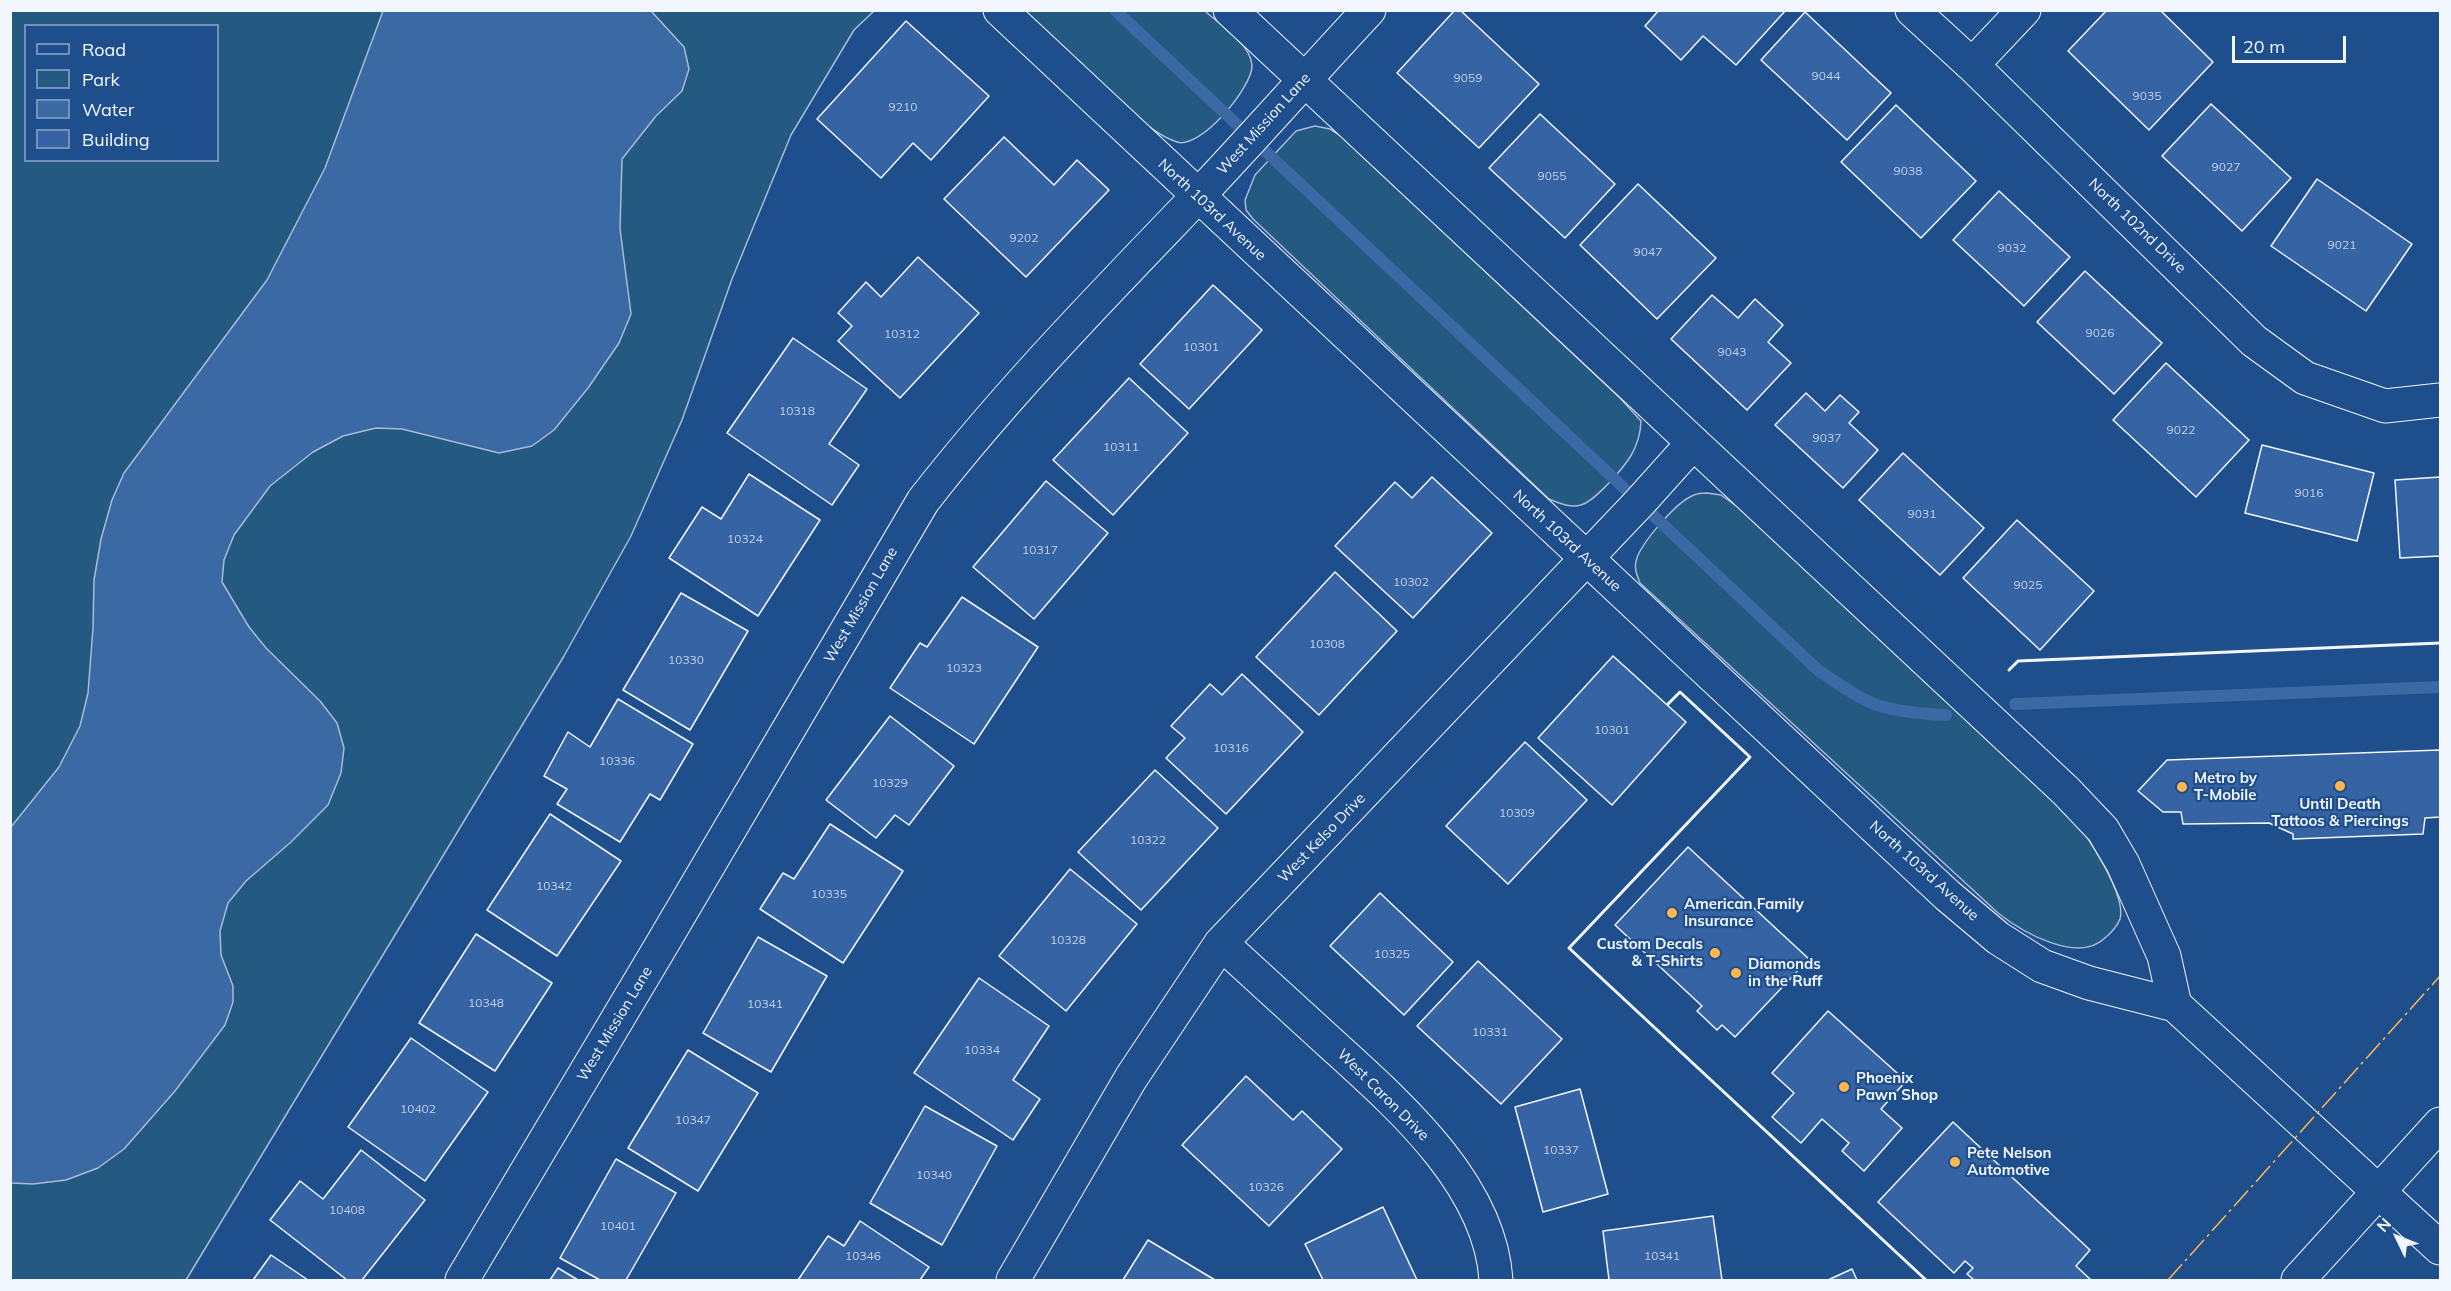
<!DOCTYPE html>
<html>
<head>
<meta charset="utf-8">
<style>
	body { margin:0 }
	#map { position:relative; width:2451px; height:1291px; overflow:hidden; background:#1f4e8c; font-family:Mulish,sans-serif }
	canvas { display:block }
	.frame { position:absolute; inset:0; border:12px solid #f2f6ff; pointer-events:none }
	.legend { position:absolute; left:24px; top:24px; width:195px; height:138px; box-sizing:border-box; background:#1f4e8c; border:2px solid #7391ba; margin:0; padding:8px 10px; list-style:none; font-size:18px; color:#f2f6ff }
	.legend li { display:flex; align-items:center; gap:12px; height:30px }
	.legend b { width:30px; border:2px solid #7391ba }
	.north { position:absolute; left:2367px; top:1207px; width:60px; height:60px; -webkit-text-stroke:4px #1f4e8c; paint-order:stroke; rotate:313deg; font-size:16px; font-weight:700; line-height:24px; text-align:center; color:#f2f6ff }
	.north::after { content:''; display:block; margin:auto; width:21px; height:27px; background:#f2f6ff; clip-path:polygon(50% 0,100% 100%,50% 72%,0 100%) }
	.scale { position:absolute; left:2232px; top:36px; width:114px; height:27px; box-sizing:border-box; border:3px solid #f2f6ff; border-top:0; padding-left:8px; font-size:18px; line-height:21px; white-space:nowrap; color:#f2f6ff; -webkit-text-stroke:4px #1f4e8c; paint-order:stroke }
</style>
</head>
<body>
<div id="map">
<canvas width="2451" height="1291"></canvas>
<div class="frame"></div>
<ul class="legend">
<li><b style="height:8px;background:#1f4e8c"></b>Road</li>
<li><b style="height:16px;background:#245a82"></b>Park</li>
<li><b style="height:16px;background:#3b69a3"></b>Water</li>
<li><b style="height:16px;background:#3563a3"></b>Building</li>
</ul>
<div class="north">N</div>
<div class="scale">20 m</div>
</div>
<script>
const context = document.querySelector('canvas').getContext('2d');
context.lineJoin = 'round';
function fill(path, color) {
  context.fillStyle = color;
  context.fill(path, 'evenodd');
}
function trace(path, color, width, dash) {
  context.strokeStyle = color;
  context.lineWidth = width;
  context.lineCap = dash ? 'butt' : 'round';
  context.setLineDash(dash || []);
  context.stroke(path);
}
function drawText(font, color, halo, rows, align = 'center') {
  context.font = font + ' Mulish,sans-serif';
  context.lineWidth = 4.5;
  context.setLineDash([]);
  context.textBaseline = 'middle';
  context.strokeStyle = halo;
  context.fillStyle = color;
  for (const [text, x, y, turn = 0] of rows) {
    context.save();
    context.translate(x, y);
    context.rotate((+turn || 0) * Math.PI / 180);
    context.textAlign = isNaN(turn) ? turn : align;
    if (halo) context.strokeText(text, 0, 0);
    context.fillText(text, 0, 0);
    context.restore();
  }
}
const green = new Path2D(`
	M10,11H874L854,30L791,135L732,279L682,420L631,536L564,656L186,1280H11ZM26,26H218V160H26Z
	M1024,11H1205C1219,24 1250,43 1252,65C1253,87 1200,150 1177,142C1150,133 1128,108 1108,89C1080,63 1052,37 1024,11Z
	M1315,126L1330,129L1341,136L1620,398L1641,421C1640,449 1626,465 1607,485C1600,492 1591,502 1581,505C1569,508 1559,503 1549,499L1253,219L1246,210L1245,200L1255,175L1296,131Z
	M1707,493L1721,495L1738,507L2071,815C2086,834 2127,895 2120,919C2118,925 2111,933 2106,937C2079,965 2022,932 1998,913L1640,583C1637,575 1634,569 1636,561C1640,544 1677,501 1694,495C1698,493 1703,493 1707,493Z`);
const water = new Path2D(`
	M383,11H651L684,47L689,69L682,91L656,116L622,159L620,229L631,314L619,343L588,388L554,430L532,446L499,453L402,429L376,428L343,436L313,452L270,486L234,535L224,560L222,582L249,627L266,648L320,701L337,723L344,748L341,773L328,805L291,842L246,881L228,903L220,931L221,955L233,986V1002L225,1025L175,1091L124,1149L98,1168L66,1180L33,1184L11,1183V827L59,767L80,726L88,693L93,628L94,580L101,539L112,500L124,473L267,280L325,168Z`);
const stream = new Path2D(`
	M1115,10L1819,671C1838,683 1858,699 1880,706C1901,712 1924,714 1946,715
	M2015,704L2440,687`);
const building = new Path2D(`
	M1455,10H1460L1539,84L1479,148L1397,73Z
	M1659,10H1786L1736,65L1703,36L1681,60L1645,26Z
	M2107,10H2160L2213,62L2149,130L2068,51Z
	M1805,12L1891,93L1847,140L1761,60Z
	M906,21L989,96L931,160L913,143L881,178L817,119Z
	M2211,104L2291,178L2242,231L2162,156Z
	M1896,105L1976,181L1921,238L1841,162Z
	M1540,114L1615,184L1565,238L1489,168Z
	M1004,137L1054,185L1077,160L1109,190L1026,277L944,199Z
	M2317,179L2412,244L2366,311L2271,246Z
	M1638,184L1716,258L1657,319L1580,245Z
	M1999,191L2070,257L2024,306L1953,240Z
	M918,257L979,313L900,398L838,341L852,326L838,313L866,282L881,297Z
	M2085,271L2162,343L2114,394L2037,322Z
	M1213,285L1262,330L1189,409L1140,364Z
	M1712,295L1738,318L1755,299L1783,325L1768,342L1791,363L1747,410L1671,339Z
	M793,338L867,389L829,444L859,465L832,505L727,433Z
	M2166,363L2249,440L2196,497L2113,420Z
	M1129,378L1188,433L1113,515L1053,460Z
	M1806,393L1825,411L1840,395L1859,412L1849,423L1878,450L1843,488L1775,425Z
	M2262,445L2374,473L2357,541L2245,513Z
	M1903,453L1984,528L1940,575L1859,500Z
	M749,474L820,520L758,616L669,558L702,507L721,519Z
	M1432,477L1492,533L1413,618L1335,546L1395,482L1412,498Z
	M2440,477V556L2400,558L2395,480Z
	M1046,481L1108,533L1034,619L973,567Z
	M2017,520L2094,591L2040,650L1963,578Z
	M1335,572L1397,631L1319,715L1256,657Z
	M681,593L748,631L690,730L623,690Z
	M962,597L1038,647L974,744L890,688L920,643L927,647Z
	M1613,656L1686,722L1612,805L1538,738Z
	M1242,674L1303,732L1226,814L1166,758L1185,738L1171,726L1210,684L1222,695Z
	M618,699L693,744L660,800L650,794L620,842L557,804L567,789L544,776L568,732L590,747Z
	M890,716L954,766L909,825L895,815L876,838L826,800Z
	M1525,742L1587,800L1508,884L1446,826Z
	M2440,750V817L2425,818L2423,834L2293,839V834L2269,823L2183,824L2181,812H2163L2138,791L2167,760Z
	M1155,770L1218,828L1141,910L1078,852Z
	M550,814L621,861L557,956L487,910Z
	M830,824L903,871L843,963L760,909L783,873L794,879Z
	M1688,847L1809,959L1735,1037L1722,1025L1717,1030L1697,1011L1702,1006L1615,925Z
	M1070,869L1137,924L1066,1011L999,956Z
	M1380,893L1453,962L1404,1015L1330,946Z
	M476,934L552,983L495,1071L419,1023Z
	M758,937L827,976L771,1072L703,1033Z
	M1478,961L1562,1039L1501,1104L1417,1026Z
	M979,978L1049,1026L1013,1080L1040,1099L1013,1140L914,1073Z
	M1828,1011L1906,1081L1881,1109L1902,1128L1864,1171L1842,1151L1849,1143L1822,1119L1801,1143L1772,1117L1794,1093L1772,1073Z
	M411,1038L488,1092L425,1181L348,1127Z
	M688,1050L758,1093L698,1191L628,1148Z
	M1246,1076L1293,1120L1302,1111L1342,1149L1269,1226L1182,1145Z
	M1580,1089L1608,1194L1543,1212L1515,1107Z
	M925,1106L997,1146L942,1245L870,1203Z
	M1953,1122L2090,1250L2076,1266L2091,1280H1974L1967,1274L1973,1268L1965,1261L1954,1273L1878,1202Z
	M361,1150L425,1200L362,1280H347L270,1220L300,1181L323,1199Z
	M616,1159L676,1193L626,1280H600L560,1258Z
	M1383,1207L1417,1280H1323L1305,1244Z
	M1713,1216L1722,1280H1609L1603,1231Z
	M860,1221L929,1267L920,1280H798L828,1236L844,1246Z
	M1148,1240L1215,1280H1123Z
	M271,1255L308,1280H253Z
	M558,1268L578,1280H550Z
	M1852,1269L1857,1280H1828Z`);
const street = new Path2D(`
	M1912,10L1972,65L2254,341L2305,378L2385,406L2440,400
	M1972,65L2024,10
	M1221,943C1256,975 1291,1007 1326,1039C1394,1101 1490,1182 1496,1280
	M462,1280L661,946L923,501C1007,393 1102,296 1197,197C1255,136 1311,72 1369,10
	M1013,1280L1131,1078L1221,943L1640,502L1693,443`);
const secondary = new Path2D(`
	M1000,10L1947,895L1998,938L2042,966L2089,983L2175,1005L2440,1248
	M1230,10L2066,791L2103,830L2123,864L2164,956L2175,1005
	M2298,1280L2440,1124`);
const wall = new Path2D(`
	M2009,670L2018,661L2440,643
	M1668,704L1680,692L1750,757L1569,948L1926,1280`);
const power = new Path2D(`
	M2168,1280L2440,976`);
const markers = [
	[2340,786,6,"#ffb74d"],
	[2182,787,6,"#ffb74d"],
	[1672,913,6,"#ffb74d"],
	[1715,953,6,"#ffb74d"],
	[1736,973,6,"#ffb74d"],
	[1844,1087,6,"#ffb74d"],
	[1955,1162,6,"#ffb74d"]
];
const numberNames = [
	["9044",1826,76],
	["9059",1468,78],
	["9035",2147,96],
	["9210",903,107],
	["9027",2226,167],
	["9038",1908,171],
	["9055",1552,176],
	["9202",1024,238],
	["9021",2342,245],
	["9032",2012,248],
	["9047",1648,252],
	["9026",2100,333],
	["10312",902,334],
	["10301",1201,347],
	["9043",1732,352],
	["10318",797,411],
	["9022",2181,430],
	["9037",1827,438],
	["10311",1121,447],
	["9016",2309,493],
	["9031",1922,514],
	["10324",745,539],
	["10317",1040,550],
	["10302",1411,582],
	["9025",2028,585],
	["10308",1327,644],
	["10330",686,660],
	["10323",964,668],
	["10301",1612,730],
	["10316",1231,748],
	["10336",617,761],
	["10329",890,783],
	["10309",1517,813],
	["10322",1148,840],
	["10342",554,886],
	["10335",829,894],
	["10328",1068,940],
	["10325",1392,954],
	["10348",486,1003],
	["10341",765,1004],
	["10331",1490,1032],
	["10334",982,1050],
	["10402",418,1109],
	["10347",693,1120],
	["10337",1561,1150],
	["10340",934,1175],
	["10326",1266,1187],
	["10408",347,1210],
	["10401",618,1226],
	["10346",863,1256],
	["10341",1662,1256]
];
const streetNames = [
	["West Mission Lane",1264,124,-48],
	["North 103rd Avenue",1212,210,43],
	["North 102nd Drive",2137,226,44],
	["North 103rd Avenue",1567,541,43],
	["West Mission Lane",861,605,-60],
	["West Kelso Drive",1322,838,-46],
	["North 103rd Avenue",1924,871,42],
	["West Mission Lane",615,1024,-59],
	["West Caron Drive",1383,1095,45]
];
const poiNames = [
	["Metro by",2194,778],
	["T-Mobile",2194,795],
	["Until Death",2340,804,"center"],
	["Tattoos & Piercings",2340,821,"center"],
	["American Family",1684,904],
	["Insurance",1684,921],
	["Custom Decals",1703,944,"right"],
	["& T-Shirts",1703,961,"right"],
	["Diamonds",1748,964],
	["in the Ruff",1748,981],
	["Phoenix",1856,1078],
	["Pawn Shop",1856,1095],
	["Pete Nelson",1967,1153],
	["Automotive",1967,1170]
];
fill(green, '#245a82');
trace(green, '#a8bbd7', 1.5);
fill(water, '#3b69a3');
trace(water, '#a8bbd7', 1.5);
trace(stream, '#3b69a3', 12);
fill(building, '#3563a3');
trace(building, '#f2f6ff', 1.5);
trace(street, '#f2f6ff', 35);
trace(secondary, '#f2f6ff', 35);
trace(street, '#1f4e8c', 33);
trace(secondary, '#1f4e8c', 33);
trace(wall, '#f2f6ff', 3);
trace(power, '#ffb74d', 1.5, [21, 4.5, 3, 4.5]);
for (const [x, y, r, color] of markers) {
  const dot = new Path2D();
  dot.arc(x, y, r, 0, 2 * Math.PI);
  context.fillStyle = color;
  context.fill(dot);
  trace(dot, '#1f4e8c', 2);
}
drawText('12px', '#c3d1e8', null, numberNames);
drawText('15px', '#f2f6ff', '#1f4e8c', streetNames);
drawText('bold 15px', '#f2f6ff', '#1f4e8c', poiNames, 'left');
</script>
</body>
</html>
